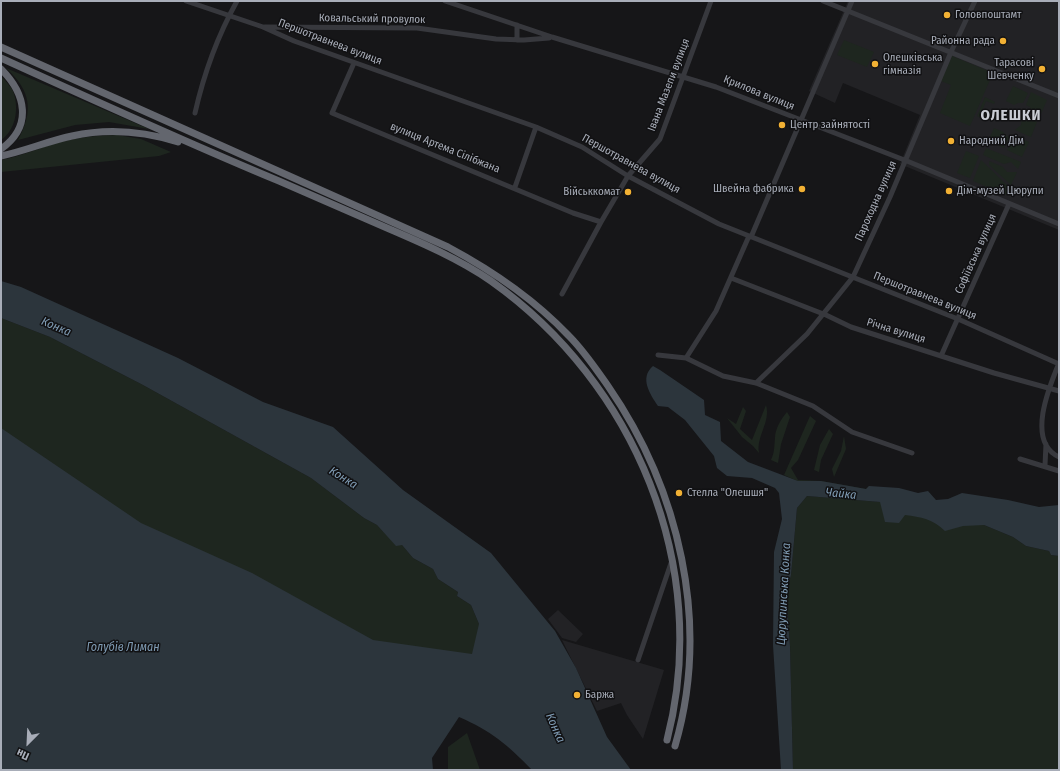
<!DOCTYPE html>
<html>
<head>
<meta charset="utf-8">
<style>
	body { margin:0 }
	#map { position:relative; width:1060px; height:771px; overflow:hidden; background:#161618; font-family:"Fira Sans Condensed",sans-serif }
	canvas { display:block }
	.frame { position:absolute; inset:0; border:2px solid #a8adb8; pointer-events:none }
	.north { position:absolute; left:8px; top:723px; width:40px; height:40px; -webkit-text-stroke:3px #111113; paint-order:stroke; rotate:204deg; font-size:11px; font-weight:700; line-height:16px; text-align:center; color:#a8adb8 }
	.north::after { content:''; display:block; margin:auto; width:14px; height:18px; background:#a8adb8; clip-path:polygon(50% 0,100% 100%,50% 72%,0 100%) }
</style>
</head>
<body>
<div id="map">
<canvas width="1060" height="771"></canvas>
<div class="frame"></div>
<div class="north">Пн</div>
</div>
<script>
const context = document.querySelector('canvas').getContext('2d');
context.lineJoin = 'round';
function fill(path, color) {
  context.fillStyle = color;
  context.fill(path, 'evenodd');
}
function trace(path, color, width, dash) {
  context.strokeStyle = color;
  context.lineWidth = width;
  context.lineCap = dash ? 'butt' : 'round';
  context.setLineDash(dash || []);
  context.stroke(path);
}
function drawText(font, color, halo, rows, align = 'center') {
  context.font = font + ' "Fira Sans Condensed",sans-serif';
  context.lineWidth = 3;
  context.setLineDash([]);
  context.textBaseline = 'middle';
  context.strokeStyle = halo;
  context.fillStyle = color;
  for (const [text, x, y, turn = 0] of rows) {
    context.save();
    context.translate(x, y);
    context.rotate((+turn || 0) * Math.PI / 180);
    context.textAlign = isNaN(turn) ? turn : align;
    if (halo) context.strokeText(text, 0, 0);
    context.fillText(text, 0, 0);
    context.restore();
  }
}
const built = new Path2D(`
	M848,1H1059V230L900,164L920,115L843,83L835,103L809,91Z
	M558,610L583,634L576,642L562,638L548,619Z
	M562,640L664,670L643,739L627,715L621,703L597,711Z`);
const green = new Path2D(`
	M844,40L874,52L867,67L837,55Z
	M952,56L993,73L970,126L940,113L951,85L941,81Z
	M6,68L149,129L109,122L75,125L18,140C34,110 31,91 6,68Z
	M1,76C5,81 13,88 14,94C19,110 15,131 1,140Z
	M1013,86L1028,93L1023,103H1018L1014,105L1006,101Z
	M1031,92L1047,100L1040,116L1032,112L1030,107L1026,105Z
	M985,97L995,102L994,104L986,101L981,114L988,117L987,121L977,116Z
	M1022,116L1037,122L1031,137L1015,130L1021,125Z
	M994,128L1003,132L1009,138L1004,148L988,141Z
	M117,135L141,139L171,152L159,156L1,172V160C23,156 43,146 64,141C82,137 99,135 117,135Z
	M1013,138L1022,139L1029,142L1022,157L1007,150Z
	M986,148L1021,162L1018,169L1011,162L1004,164L983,155Z
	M966,151L979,156L970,178L957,173Z
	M981,160L1010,188L1007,195L973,181Z
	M989,161L1003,167L1007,172H1017L1011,185L989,165Z
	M1,318L50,337L143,385L311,478L364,518L377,525L396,545H402L413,558L433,569L438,579L458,592L457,596L471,605L479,624L499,661L1,735Z
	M766,405C771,422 756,436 759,453L753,446L742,437L727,418L736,424L743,407L746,411L740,429L752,440Z
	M787,412L790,417L781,444L778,463L771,460C775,451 774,447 775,438C775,429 781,419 787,412Z
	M810,416L816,421L798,460L791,468L798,480L821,481L866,489L869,486L875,491L811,487L784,475Z
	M829,429L833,434L821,460L819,472L814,470L820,445Z
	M844,436L846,449L834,477L832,469L841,451Z
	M807,496L880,502L984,525L1013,537L1026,546L1049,551L1051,555L1059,556V770H793L790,646L786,595L791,575L797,508Z
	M467,733L480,770H448V747Z`);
const water = new Path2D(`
	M1,281L21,287L178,358L263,402L333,427L403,490L491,553L555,631L576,668L607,737L631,770H532C507,744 491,731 459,717L432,758L433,770H1V428L141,523L252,573L373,640L472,654L479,624L471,605L457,596L458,592L438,579L433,569L413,558L402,545L396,546L377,525L364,518L311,478L143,385L50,337L1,318Z
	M653,366L660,370L704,400L705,415L720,422L721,441L748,462L798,481H821L866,489L869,486L899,488L918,493L928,491L936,500L948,499L962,493L1008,500L1039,507L1059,505V556L1051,555L1049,551L1026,546L1013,537L984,525L963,526L945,531C933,519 921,517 905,515L899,523L885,522L880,502L807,496L797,508L791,575L786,595L790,646L793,770H781L773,645L774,552L782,519L779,493L775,488L752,478L727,476L717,468L714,456L685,420L668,407L658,406C650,394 639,378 653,366Z`);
const minor = new Path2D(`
	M186,1L263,27L294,41L536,127L582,147L628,176L719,224L958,319L1059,364
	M445,1L552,37L716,87L907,161L1059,224
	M823,1L1059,96
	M517,25V40
	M265,27L417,28L496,39L524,40L549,38
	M354,63L332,113L573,213L601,222
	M195,113C204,73 217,37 237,1
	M515,187L536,127
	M751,237L852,1
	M731,278L826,315L851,327L994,373L1059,391
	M562,294L601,222L628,176L660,139L711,1
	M658,355L686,358L723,376L756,383L813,406L852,432L912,453
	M941,356L1009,204
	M686,358L716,311L749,236
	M1059,363C1049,387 1026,442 1059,457
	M756,383L807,334L853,277L890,197L951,52L975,1
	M1020,459L1059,471
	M1045,465L1046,444
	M638,660L671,563`);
const highway = new Path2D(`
	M1,47L448,247C493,271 534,299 569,336C584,351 596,369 608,386C679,489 711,623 675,746
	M1,58C93,100 185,142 279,181C315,197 351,212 387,228C422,243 459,259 491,281C635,383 712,566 667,740
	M1,69C26,94 33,126 1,149
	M1,156C25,151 48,141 72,136C108,128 143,131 178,142`);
const markers = [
	[947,15,4,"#f2b134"],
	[1003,41,4,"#f2b134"],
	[875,64,4,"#f2b134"],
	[1042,69,4,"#f2b134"],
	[782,125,4,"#f2b134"],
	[951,141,4,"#f2b134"],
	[802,189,4,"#f2b134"],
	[949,191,4,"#f2b134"],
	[628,192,4,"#f2b134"],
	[679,493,4,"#f2b134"],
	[577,695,4,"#f2b134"]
];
const poiNames = [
	["Головпоштамт",955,15],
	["Районна рада",995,41,"right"],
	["Олешківська",883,58],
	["гімназія",883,71],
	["Тарасові",1034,63,"right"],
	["Шевченку",1034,76,"right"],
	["Центр зайнятості",790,125],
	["Народний Дім",959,141],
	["Швейна фабрика",794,189,"right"],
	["Дім-музей Цюрупи",957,191],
	["Військкомат",620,192,"right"],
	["Стелла \"Олешшя\"",687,493],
	["Баржа",585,695]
];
const streetNames = [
	["Ковальський провулок",372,19,1],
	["Першотравнева вулиця",330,42,21],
	["Івана Мазепи вулиця",669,85,-69],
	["Крилова вулиця",759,93,22],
	["вулиця Артема Сілібжана",445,148,22],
	["Першотравнева вулиця",631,164,29],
	["Пароходна вулиця",876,201,-66],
	["Софіївська вулиця",976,254,-66],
	["Першотравнева вулиця",925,296,22],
	["Річна вулиця",896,331,17]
];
const waterNames = [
	["Конка",56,327,23],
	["Конка",343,478,32],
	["Чайка",841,494,6],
	["Цюрупинська Конка",784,594,-87],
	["Голубів Лиман",123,648],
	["Конка",555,728,66]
];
const districtNames = [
	["ОЛЕШКИ",1011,116]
];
fill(built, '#222225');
fill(green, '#1e261f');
fill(water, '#2c353c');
trace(minor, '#37383d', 5);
trace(highway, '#63666e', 7);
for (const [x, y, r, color] of markers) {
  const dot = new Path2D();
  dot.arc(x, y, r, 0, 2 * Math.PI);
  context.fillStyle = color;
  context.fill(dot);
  trace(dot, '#111113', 1.5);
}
drawText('11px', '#a8adb8', '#111113', poiNames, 'left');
drawText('11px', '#a8adb8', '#111113', streetNames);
drawText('italic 12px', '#7f9bb3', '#111113', waterNames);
context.letterSpacing = '1px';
drawText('bold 15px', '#c9ccd4', '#111113', districtNames);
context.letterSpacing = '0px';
</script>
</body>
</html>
